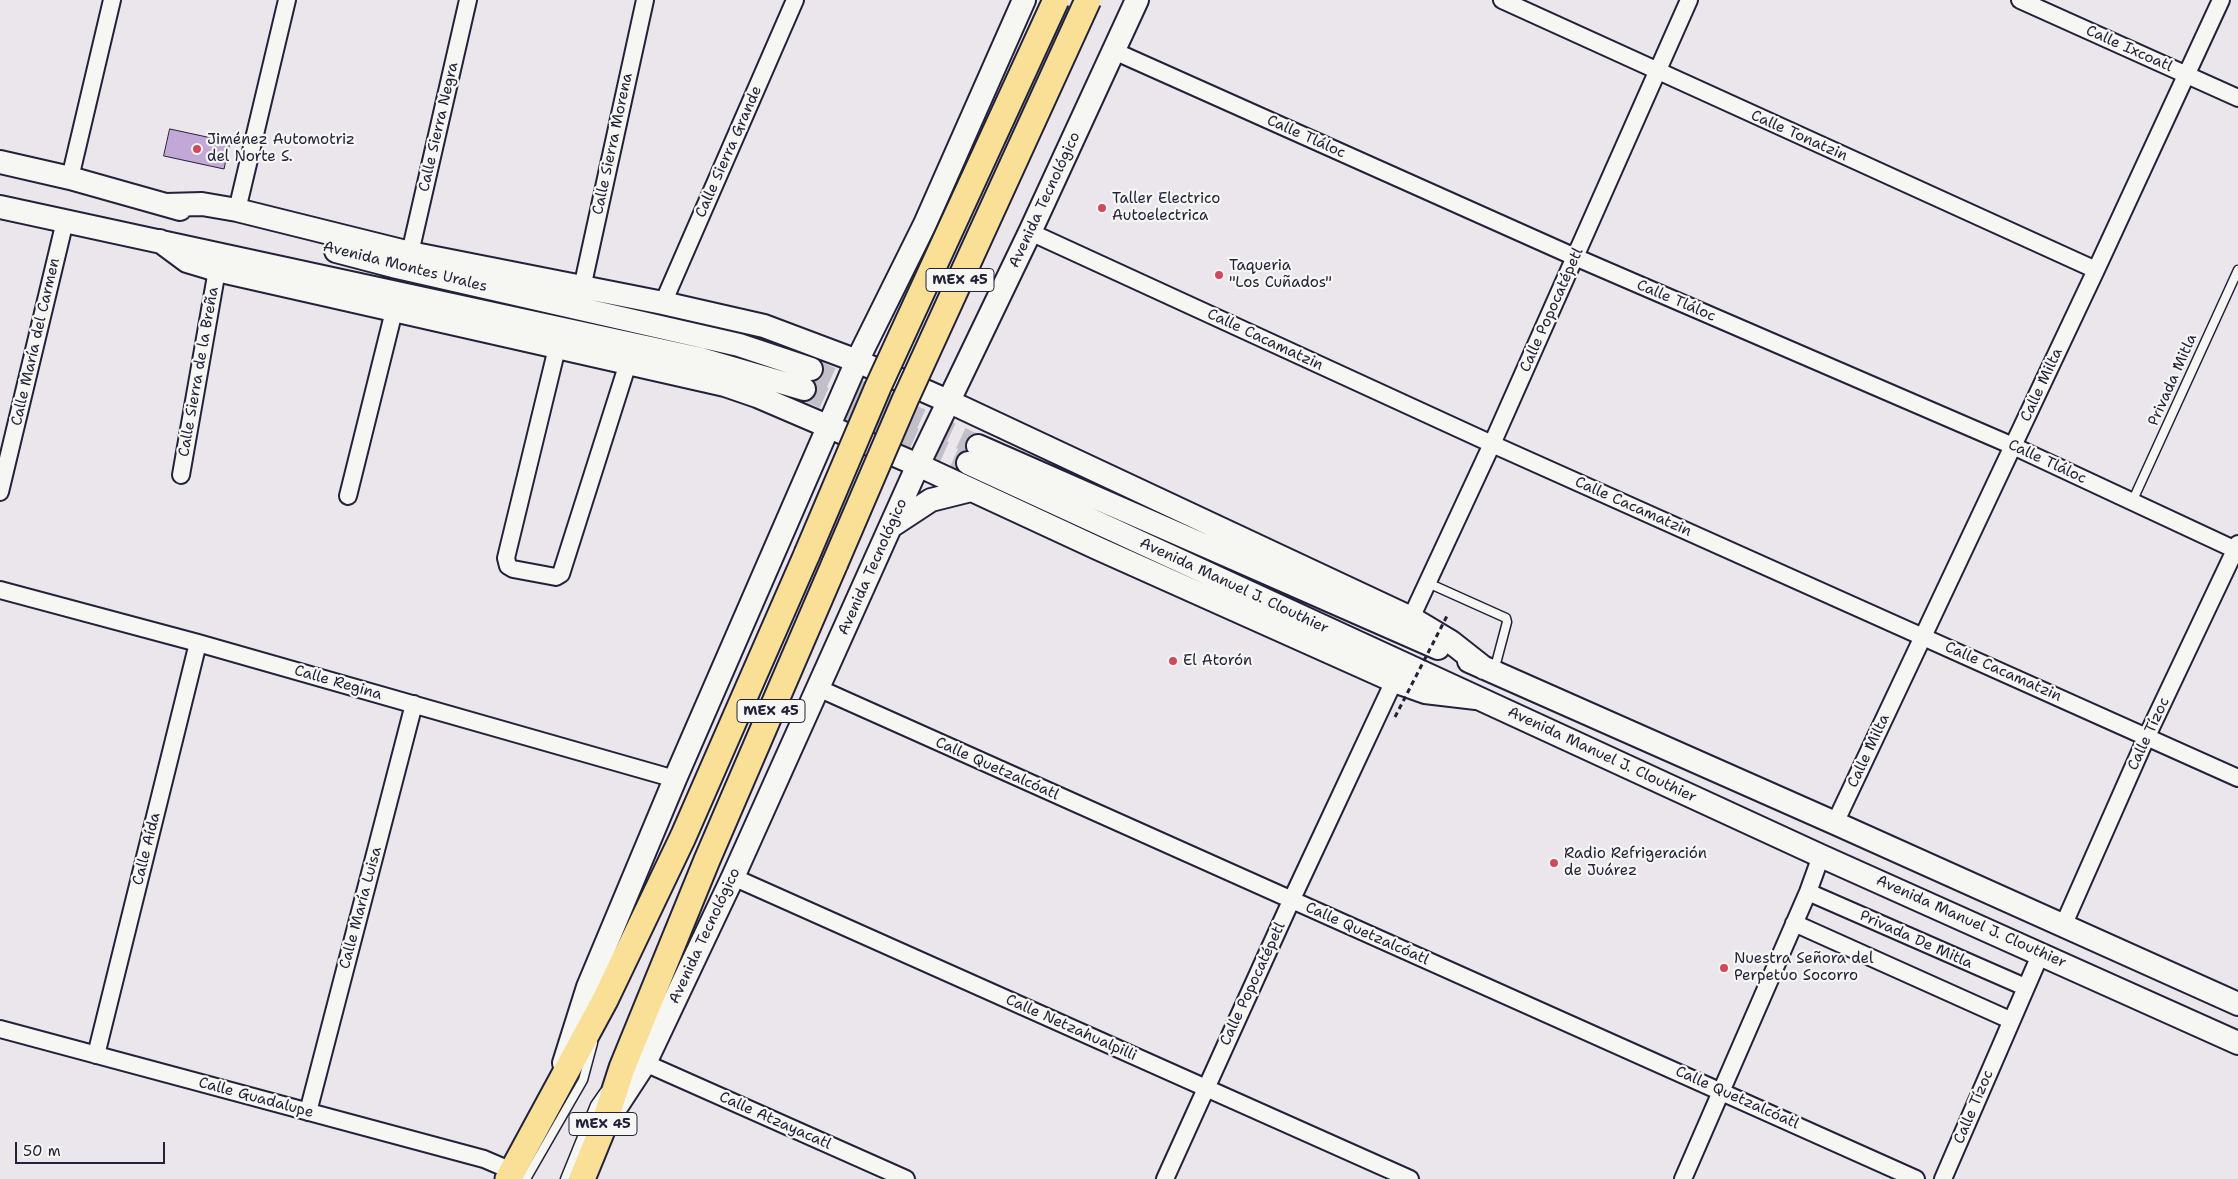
<!DOCTYPE html>
<html>
<head>
<meta charset="utf-8">
<style>
	body { margin:0 }
	#map { position:relative; width:2238px; height:1179px; overflow:hidden; background:#ebe6ec; font-family:"Shantell Sans",sans-serif }
	canvas { display:block }
	.scale { position:absolute; left:15px; top:1142px; width:150px; height:22px; box-sizing:border-box; border:2px solid #22223b; border-top:0; padding-left:6px; font-size:15px; line-height:18px; white-space:nowrap; color:#22223b; -webkit-text-stroke:4px #f6f6f2; paint-order:stroke }
</style>
</head>
<body>
<div id="map">
<canvas width="2238" height="1179"></canvas>
<div class="scale">50 m</div>
</div>
<script>
const context = document.querySelector('canvas').getContext('2d');
context.lineJoin = 'round';
function fill(path, color) {
  context.fillStyle = color;
  context.fill(path, 'evenodd');
}
function trace(path, color, width, dash) {
  context.strokeStyle = color;
  context.lineWidth = width;
  context.lineCap = dash ? 'butt' : 'round';
  context.setLineDash(dash || []);
  context.stroke(path);
}
function drawText(font, color, halo, rows, align = 'center') {
  context.font = font + ' "Shantell Sans",sans-serif';
  context.lineWidth = 4.5;
  context.setLineDash([]);
  context.textBaseline = 'middle';
  context.strokeStyle = halo;
  context.fillStyle = color;
  for (const [text, x, y, turn = 0] of rows) {
    context.save();
    context.translate(x, y);
    context.rotate((+turn || 0) * Math.PI / 180);
    context.textAlign = isNaN(turn) ? turn : align;
    if (halo) context.strokeText(text, 0, 0);
    context.fillText(text, 0, 0);
    context.restore();
  }
}
const building = new Path2D(`
	M170,129L230,142L224,169L164,156Z`);
const secondaryTunnel = new Path2D(`
	M811,369L978,446
	M804,389L968,463`);
const lane = new Path2D(`
	M2132,502L2238,270
	M1428,583L1506,618L1507,622L1494,671
	M526,1179L583,1080L593,1043
	M565,1179L595,1105L604,1092`);
const street = new Path2D(`
	M1502,0L2096,270
	M2020,0L2238,98
	M1114,51L1575,257L2013,446L2238,551
	M70,178L112,0
	M237,210L287,0
	M1030,232L1492,444L2238,778
	M410,253L468,0
	M582,288L645,0
	M663,303L795,0
	M557,348L506,558L508,566L513,569L556,577L561,574L628,363
	M181,475L217,270
	M0,492L65,221
	M348,496L394,311
	M0,590L198,643L675,779
	M1411,618L1492,444L1689,0
	M818,688L1916,1179
	M1835,823L2096,270L2221,0
	M733,877L1410,1179
	M1808,892L2025,987
	M1794,923L2010,1020
	M2063,926L2147,736L2238,544
	M0,1029L484,1159L512,1171
	M96,1055L198,643
	M645,1063L906,1179
	M308,1112L414,704
	M1165,1179L1291,901L1394,681
	M1683,1179L1808,892L1821,856
	M1943,1179L2041,953`);
const secondary = new Path2D(`
	M0,162L70,178L180,209
	M166,205L202,204L237,210L410,253L663,303L764,326L857,361L950,402L1411,618L1451,642L1484,668
	M0,207L701,359L804,389
	M160,241L187,261L217,270L725,385L757,396L918,465L1097,548L1394,681L1425,692L1476,698
	M336,251L397,267L739,345L811,369
	M978,446L1438,648
	M968,463L1821,856L2238,1043
	M893,525L931,500L971,490
	M1469,661L1835,823L2238,1004
	M564,1063L588,987L675,779L857,361L925,224L1024,0
	M613,1112L645,1063L733,877L918,465L1030,232L1137,0`);
const primary = new Path2D(`
	M508,1179L605,1000L683,837L807,554
	M582,1179L602,1130L622,1068L707,860L835,563`);
const pathBridge = new Path2D(`
	M1395,717L1448,614`);
const primaryBridge = new Path2D(`
	M807,554L878,387L1056,0
	M835,563L905,400L1088,0`);
const markers = [
	[197,149,5,"#d1495b"],
	[1102,208,5,"#d1495b"],
	[1219,275,5,"#d1495b"],
	[1173,661,5,"#d1495b"],
	[1554,863,5,"#d1495b"],
	[1724,968,5,"#d1495b"]
];
const shields = [
	[960,280,68],
	[771,711,68],
	[603,1124,68]
];
const shieldNames = [
	["MEX 45",960,280],
	["MEX 45",771,711],
	["MEX 45",603,1124]
];
const streetNames = [
	["Calle Ixcoatl",2129,49,24],
	["Calle Sierra Negra",439,127,-77],
	["Calle Tonatzin",1799,136,24],
	["Calle Tláloc",1306,137,24],
	["Calle Sierra Morena",613,144,-78],
	["Calle Sierra Grande",729,152,-66],
	["Avenida Tecnológico",1045,200,-65],
	["Avenida Montes Urales",405,267,14],
	["Calle Tláloc",1676,301,23],
	["Calle Popocatépetl",1552,310,-66],
	["Calle Cacamatzin",1265,340,25],
	["Calle María del Carmen",36,342,-77],
	["Calle Sierra de la Breña",199,372,-80],
	["Privada Mitla",2173,380,-66],
	["Calle Milta",2042,385,-65],
	["Calle Tláloc",2047,462,25],
	["Calle Cacamatzin",1633,507,24],
	["Avenida Tecnológico",873,567,-66],
	["Avenida Manuel J. Clouthier",1234,586,25],
	["Calle Cacamatzin",2003,672,24],
	["Calle Regina",338,683,16],
	["Calle Tízoc",2149,734,-65],
	["Calle Milta",1869,751,-65],
	["Avenida Manuel J. Clouthier",1602,755,25],
	["Calle Quetzalcóatl",997,769,24],
	["Calle Aída",147,849,-76],
	["Calle María Luisa",361,908,-75],
	["Avenida Manuel J. Clouthier",1971,922,24],
	["Calle Quetzalcóatl",1367,934,24],
	["Avenida Tecnológico",705,936,-65],
	["Privada De Mitla",1916,940,24],
	["Calle Popocatépetl",1253,984,-65],
	["Calle Netzahualpilli",1071,1028,24],
	["Calle Guadalupe",256,1098,15],
	["Calle Quetzalcóatl",1737,1098,24],
	["Calle Tízoc",1974,1107,-67],
	["Calle Atzayacatl",775,1121,24]
];
const poiNames = [
	["Jiménez Automotriz",207,140],
	["del Norte S.",207,157],
	["Taller Electrico",1112,199],
	["Autoelectrica",1112,216],
	["Taqueria",1229,266],
	["\"Los Cuñados\"",1229,283],
	["El Atorón",1183,661],
	["Radio Refrigeración",1564,854],
	["de Juárez",1564,871],
	["Nuestra Señora del",1734,959],
	["Perpetuo Socorro",1734,976]
];
fill(building, '#c1a8d6');
trace(building, '#22223b', 1);
trace(secondaryTunnel, '#c3bfc9', 22, [22, 11]);
trace(lane, '#22223b', 11);
trace(street, '#22223b', 20);
trace(secondary, '#22223b', 26);
trace(primary, '#22223b', 29);
trace(lane, '#f6f6f2', 8);
trace(street, '#f6f6f2', 16);
trace(secondary, '#f6f6f2', 22);
trace(primary, '#fadf96', 25);
trace(primaryBridge, '#22223b', 29, []);
trace(pathBridge, '#22223b', 3, [5, 4]);
trace(primaryBridge, '#fadf96', 25);
for (const [x, y, r, color] of markers) {
  const dot = new Path2D();
  dot.arc(x, y, r, 0, 2 * Math.PI);
  context.fillStyle = color;
  context.fill(dot);
  trace(dot, '#f6f6f2', 2);
}
for (const [x, y, w] of shields) {
  const box = new Path2D();
  box.roundRect(x - w / 2, y - 11.5, w, 23, 4);
  context.fillStyle = '#f6f6f2';
  context.fill(box);
  trace(box, '#22223b', 1);
}
drawText('bold 14px', '#22223b', null, shieldNames);
drawText('15px', '#22223b', '#f6f6f2', streetNames);
drawText('15px', '#22223b', '#f6f6f2', poiNames, 'left');
</script>
</body>
</html>
